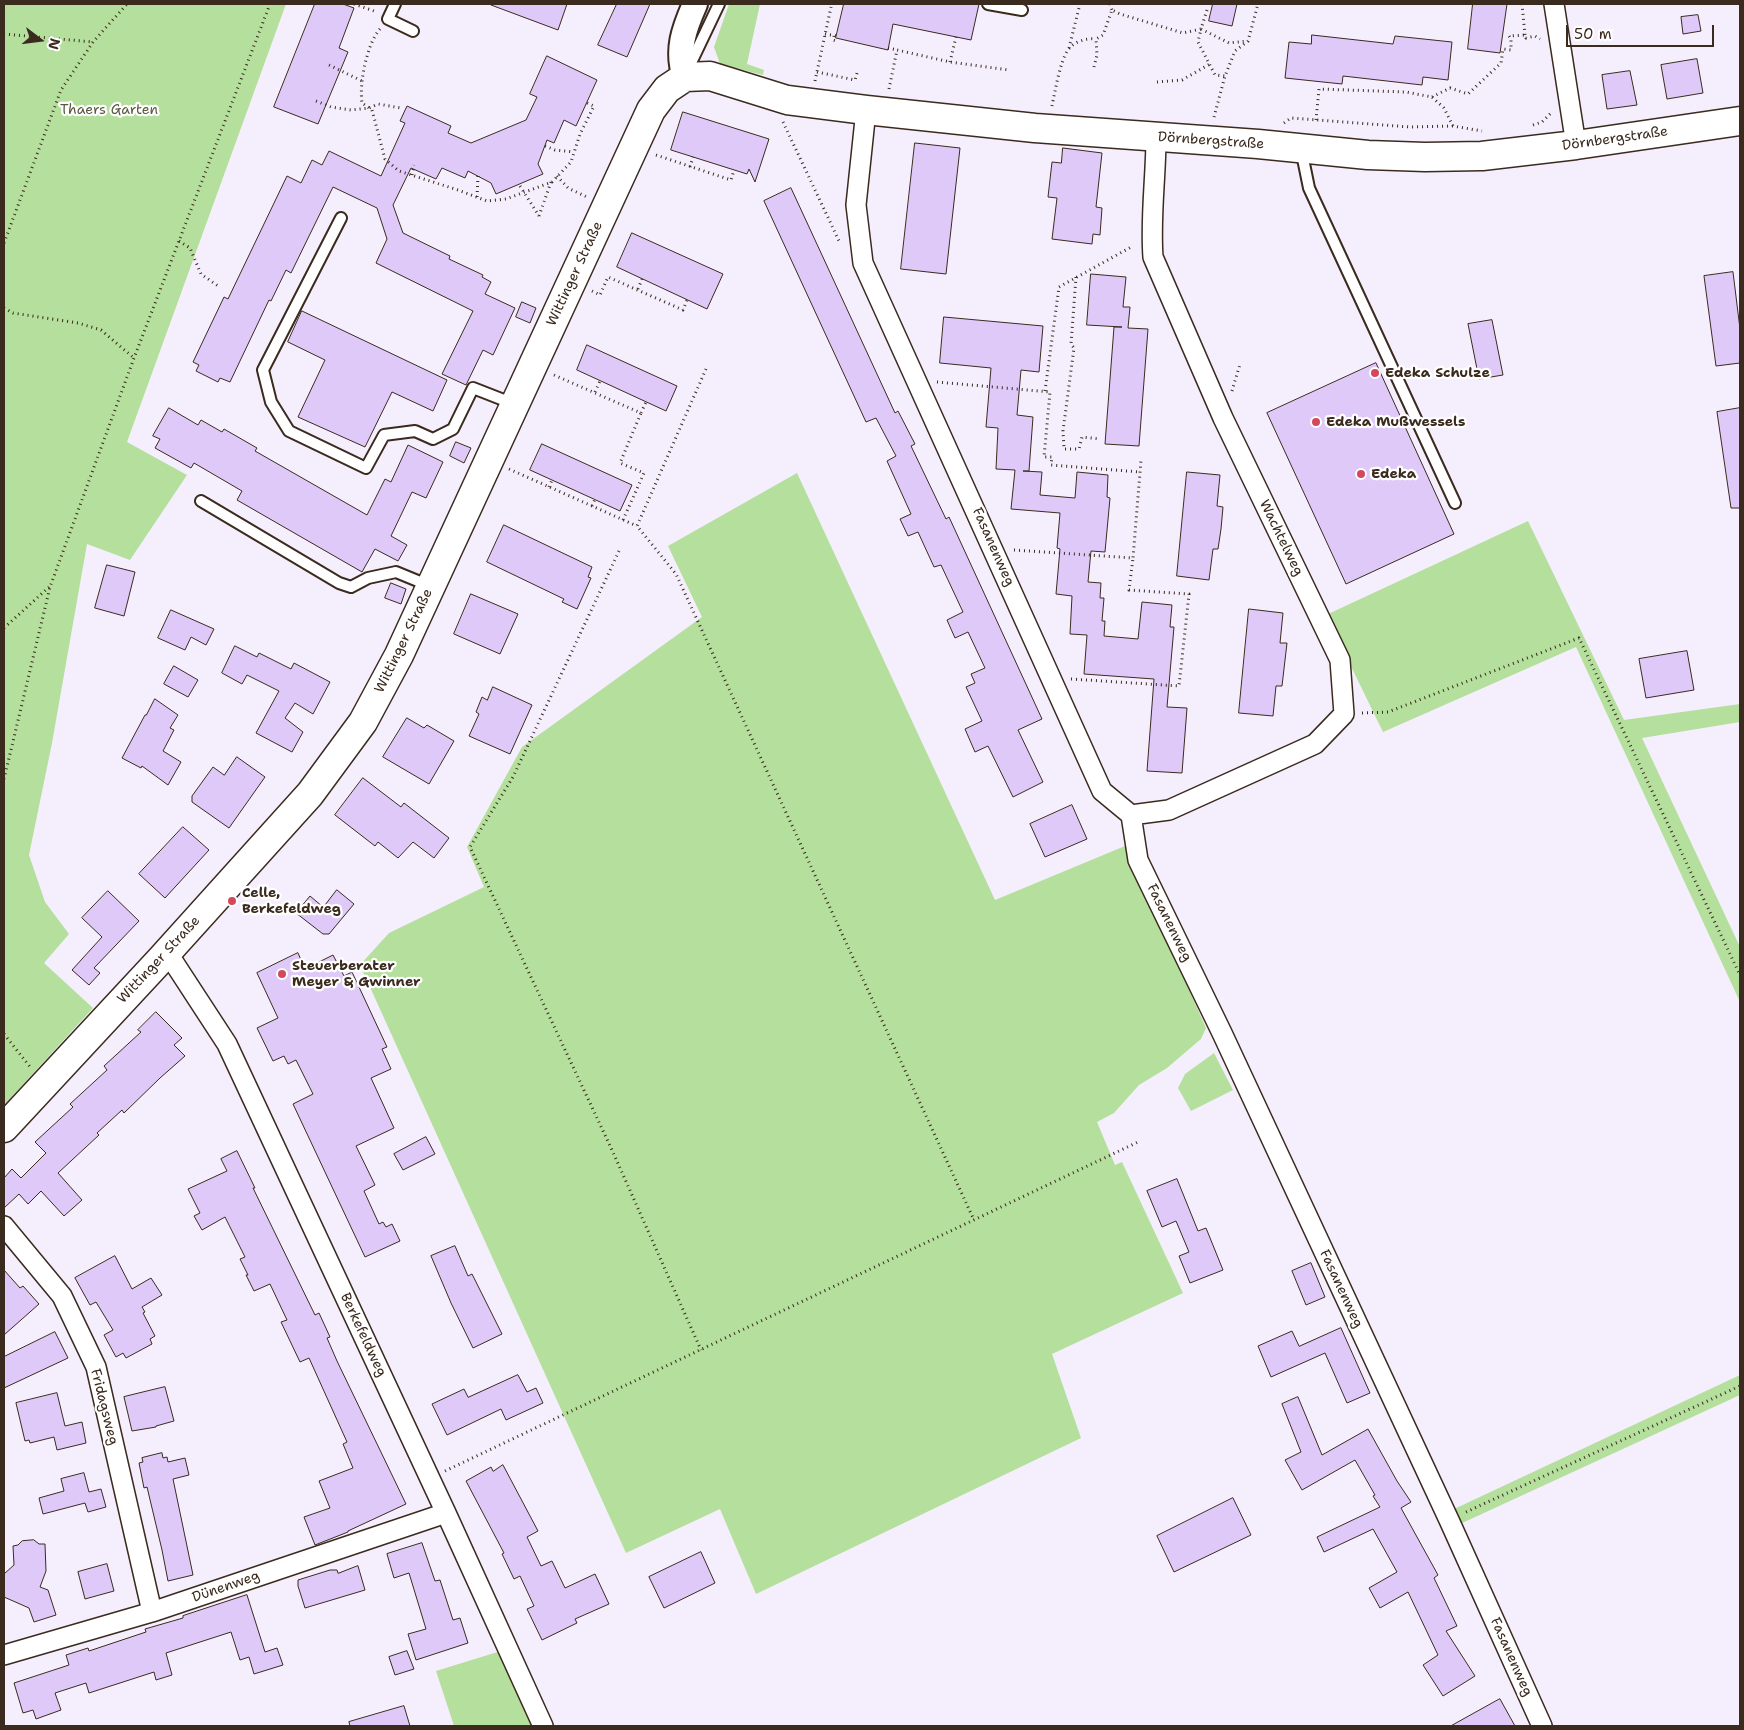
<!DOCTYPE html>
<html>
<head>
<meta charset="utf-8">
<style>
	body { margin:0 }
	#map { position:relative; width:1744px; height:1730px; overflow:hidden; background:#f5effd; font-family:"Shantell Sans",sans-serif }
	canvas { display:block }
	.frame { position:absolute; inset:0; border:5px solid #3b2a1e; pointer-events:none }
	.north { position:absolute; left:15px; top:15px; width:50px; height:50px; -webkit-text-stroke:4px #fff; paint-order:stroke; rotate:105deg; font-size:14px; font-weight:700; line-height:20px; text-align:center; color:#3b2a1e }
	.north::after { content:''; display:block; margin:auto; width:18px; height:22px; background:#3b2a1e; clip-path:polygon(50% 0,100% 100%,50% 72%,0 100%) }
	.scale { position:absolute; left:1566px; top:25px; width:148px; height:22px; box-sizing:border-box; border:2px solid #3b2a1e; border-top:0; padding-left:6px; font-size:15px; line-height:18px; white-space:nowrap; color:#3b2a1e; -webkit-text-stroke:4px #fff; paint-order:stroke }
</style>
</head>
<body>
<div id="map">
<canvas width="1744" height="1730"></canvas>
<div class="frame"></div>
<div class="north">N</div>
<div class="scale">50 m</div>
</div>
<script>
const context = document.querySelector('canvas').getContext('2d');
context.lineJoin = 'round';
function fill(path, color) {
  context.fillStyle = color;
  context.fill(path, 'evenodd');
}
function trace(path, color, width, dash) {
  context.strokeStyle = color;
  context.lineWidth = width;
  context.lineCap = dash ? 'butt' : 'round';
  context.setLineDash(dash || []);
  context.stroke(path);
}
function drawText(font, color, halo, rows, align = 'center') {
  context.font = font + ' "Shantell Sans",sans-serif';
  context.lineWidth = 4.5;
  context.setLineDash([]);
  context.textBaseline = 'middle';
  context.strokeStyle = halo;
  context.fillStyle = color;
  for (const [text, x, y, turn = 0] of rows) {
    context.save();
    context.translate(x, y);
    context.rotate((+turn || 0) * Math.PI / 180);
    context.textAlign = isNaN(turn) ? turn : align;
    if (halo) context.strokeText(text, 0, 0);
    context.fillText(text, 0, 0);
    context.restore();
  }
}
const green = new Path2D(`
	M4,4H286L127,442L187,475L130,560L87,544L52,743L29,855L45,902L69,934L44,963L93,1008L4,1105Z
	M729,4H760L747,64L764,70L763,75L720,64L714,47Z
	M797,473L995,900L1125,846L1206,1028L1201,1039L1167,1068L1139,1085L1114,1113L1097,1122L1115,1165L1122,1162L1183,1293L1052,1354L1081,1438L756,1594L720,1509L626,1553L360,965L389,933L484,887L467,847L522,747L702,617L668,546Z
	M1528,521L1624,720L1740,704V722L1642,738L1740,947V1002L1576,647L1383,732L1326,615Z
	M1214,1053L1233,1090L1191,1111L1178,1088L1185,1074Z
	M1740,1375V1395L1460,1524L1452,1510Z
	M504,1650L537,1726H454L436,1671Z`);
const building = new Path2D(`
	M315,4H343L354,8L339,48L348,52L318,124L274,107Z
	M491,4H567L558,30L491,5Z
	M617,4H650L627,57L598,45Z
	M844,4H979L971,40L893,24L888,50L836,38Z
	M1213,4H1237L1232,26L1209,21Z
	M1473,4H1507L1500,53L1468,49Z
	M1698,15L1701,31L1683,34L1681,17Z
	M1312,35L1393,44L1395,36L1452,42L1448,80L1423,77L1422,85L1343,76L1342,84L1285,78L1289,42L1311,44Z
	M547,56L597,80L576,126L564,120L554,143L547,140L538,164L543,174L496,194L491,183L468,171L465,178L442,168L436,179L411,168L393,205L403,233L450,256L449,259L483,275L482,277L491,282L485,294L515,308L493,355L483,350L466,385L442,374L473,311L376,263L387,239L377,208L333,187L291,273L286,270L271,301L269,300L230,382L220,378L218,382L196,371L199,365L193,362L224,297L228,299L287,176L301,183L312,160L322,165L329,151L381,176L405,123L400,121L407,106L451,126L448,133L471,143L526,120L537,97L530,94Z
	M1697,59L1703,93L1667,99L1661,65Z
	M1630,71L1637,105L1607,109L1602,75Z
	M683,112L769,139L755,182L749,169L747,174L671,150Z
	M915,143L960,148L946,274L901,269Z
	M1063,148L1102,153L1096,207L1102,208L1100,235L1093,234L1092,244L1052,239L1057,198L1048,197L1052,162L1061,163Z
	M791,188L895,413L898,411L915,444L911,446L946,519L949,517L1042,719L1018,730L1043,782L1013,797L988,746L975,752L965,729L982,721L966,687L975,683L971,674L985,668L968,632L955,638L947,620L963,612L941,565L934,567L918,532L908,536L900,519L911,514L887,461L896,456L876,418L866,422L764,201Z
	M632,233L723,274L707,309L617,267Z
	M1733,272L1740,329V363L1716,366L1704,276Z
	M1091,274L1126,277L1123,307H1130L1128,328L1148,329L1139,446L1105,444L1114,327H1122L1087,325Z
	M522,302L536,308L530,323L516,317Z
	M302,311L447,380L433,411L392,392L365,447L298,417L325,360L288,342Z
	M944,317L1043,326L1039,372L1021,370L1017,415L1033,417L1029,471H1023L1042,472L1040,495L1075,498L1077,472L1108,475L1107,497L1110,498L1105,552L1091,551L1088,582L1101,583L1100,598H1104L1102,621H1105L1104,636L1138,639L1142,602L1172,605L1170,627H1174L1167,707L1187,708L1182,773L1147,771L1154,679L1084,674L1087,635L1070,634L1072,596L1056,594L1060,549L1057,548L1060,513L1011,509L1015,470L996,469L998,428L986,427L991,368L940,363Z
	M1492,320L1503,375L1479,379L1468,324Z
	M587,345L677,386L666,411L577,370Z
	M1376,363L1454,534L1346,584L1267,413Z
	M169,408L198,425L201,420L222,432L224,429L257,448L255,451L367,515L385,479L391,482L408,445L443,462L426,498L412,492L391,536L407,545L398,561L375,549L362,572L237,500L242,491L194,463L191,468L155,448L160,439L153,436Z
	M1740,408V508H1731L1717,412Z
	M456,442L471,448L464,463L450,456Z
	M542,444L632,485L620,511L530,470Z
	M1187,472L1220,475L1217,506L1223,507L1221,529L1218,549H1213L1209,580L1177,576Z
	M504,525L592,567L588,577L591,578L577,609L562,602L564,599L487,562Z
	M107,565L135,572L124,616L95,608Z
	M391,583L406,589L401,604L385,598Z
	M471,594L518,614L500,654L454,634Z
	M1249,609L1283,613L1280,643H1287L1282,686H1276L1273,716L1239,713Z
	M171,610L214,629L206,645L191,637L185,650L158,638Z
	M235,646L257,657L259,653L291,669L294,663L330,682L313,714L295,703L285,718L303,732L292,752L256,733L279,691L247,675L242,684L222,673Z
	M1687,651L1694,690L1646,698L1639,659Z
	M174,666L198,680L188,697L164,684Z
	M493,687L532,705L510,754L469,736L479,714L476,712L482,697L487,700Z
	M155,699L178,715L170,728L174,730L163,751L181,762L168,785L142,766L141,768L122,758L145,715H146Z
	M407,718L424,728L427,725L454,741L429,784L383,757Z
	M237,757L265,777L229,828L192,802V796L213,767L224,775Z
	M363,778L401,807L404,803L449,838L434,858L413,842L398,858L378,842L375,846L335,815Z
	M1072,805L1087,839L1045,857L1030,824Z
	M183,827L209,850L165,898L139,874Z
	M337,890L354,904L329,934H323L296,913L310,896L323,907Z
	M108,891L139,921L94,968L100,973L89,985L72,970L102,937L82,918Z
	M298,953L305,969L333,955L344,976L352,972L387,1047L382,1049L391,1069L371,1078L394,1128L356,1146L375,1185L364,1191L379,1224L383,1222L386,1227L392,1224L400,1241L365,1257L293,1104L313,1094L296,1060L288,1064L284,1056L273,1061L257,1028L278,1018L257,973Z
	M156,1012L182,1038L174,1045L185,1056L160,1078L124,1113L122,1110L97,1133L99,1135L58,1173L82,1200L64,1216L41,1191L28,1204L19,1194L4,1208V1178L12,1169L21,1178L46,1153L35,1142L73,1107L70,1104L107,1070L104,1066L141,1032L138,1030Z
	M426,1137L435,1154L403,1170L394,1154Z
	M237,1151L255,1188H253L315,1315L319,1313L330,1337L327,1338L337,1361L406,1504L348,1531V1532L315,1545L304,1517L330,1508L319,1481L353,1468L343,1444L347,1442L309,1358L300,1362L281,1322L287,1320L270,1284L254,1291L246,1275H248L240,1259L245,1257L225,1217L202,1230L194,1216L200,1213L188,1189L227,1171L221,1159Z
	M1177,1179L1198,1231L1206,1228L1223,1270L1190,1283L1179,1256L1189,1252L1176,1221L1162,1227L1147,1191Z
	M455,1246L468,1276L472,1274L502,1334L473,1348L451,1303L431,1256Z
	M115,1256L132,1289L151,1278L162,1295L142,1307L145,1312L143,1313L155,1336L150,1339L152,1344L126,1358L123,1353L116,1357L104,1335L113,1330L96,1302L90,1305L75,1278Z
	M1311,1263L1325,1297L1306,1305L1292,1271Z
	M4,1270L20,1288L23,1286L39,1304L4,1335Z
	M1341,1328L1370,1393L1347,1403L1325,1353L1271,1377L1258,1346L1292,1331L1299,1346Z
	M55,1332L68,1358L4,1388V1357Z
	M518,1375L527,1392L536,1388L543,1403L506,1420L501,1409L447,1435L432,1404L464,1389L468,1397Z
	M165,1387L174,1421L156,1426V1427L132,1431L124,1397Z
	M57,1393L65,1426L82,1422L86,1443L57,1450L54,1437L30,1443L29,1440L25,1441L16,1403Z
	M1298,1397L1322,1455L1368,1429L1397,1481L1411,1502L1401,1508L1438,1575L1434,1578L1457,1626L1446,1631L1475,1676L1443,1696L1423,1665L1438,1655L1408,1592L1380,1608L1369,1588L1397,1572L1373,1529L1324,1552L1317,1537L1380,1507L1373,1496L1375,1495L1355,1460L1302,1490L1285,1460L1301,1452L1282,1404Z
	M162,1453L163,1458L167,1457L168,1462L185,1458L189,1475L173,1479L193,1575L168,1581L162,1550L147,1487L144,1488L139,1463L143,1462L142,1458Z
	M503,1465L538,1531L527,1537L541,1566L552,1561L565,1588L595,1574L609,1604L575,1619L577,1623L542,1640L527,1609L534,1606L520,1576L514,1579L502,1554L504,1553L466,1481L491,1467L493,1471Z
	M84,1473L89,1492L101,1489L106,1507L88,1512L85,1503L43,1514L39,1498L64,1491L61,1479Z
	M1233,1498L1251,1535L1174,1572L1157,1536Z
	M34,1540L39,1544H45L46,1571L40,1587L48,1590L56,1615L34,1622L29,1608L4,1597V1574L14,1565L13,1546L18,1545L22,1541Z
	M422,1543L435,1581L440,1580L453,1620L460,1618L468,1643L416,1660L408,1634L426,1629L409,1573L394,1578L387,1554Z
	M701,1552L715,1583L664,1608L649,1577Z
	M107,1564L114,1591L85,1599L78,1572Z
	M358,1566L365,1590L305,1608L298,1586V1580L330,1570H337L338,1573Z
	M247,1595L265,1652L277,1648L283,1665L254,1674L249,1657L240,1660L231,1632L166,1653L172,1675L156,1680L154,1672L89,1693L86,1683L55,1693L61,1710L36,1719L33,1710L23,1713L14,1683L69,1665L66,1655L88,1648L89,1651L146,1632L145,1629L183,1618V1616Z
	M407,1651L414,1669L395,1675L389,1657Z
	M1500,1699L1515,1726H1451Z
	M404,1706L410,1726H350L349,1722Z`);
const path = new Path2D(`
	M354,4L377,12
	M1110,4L1112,10
	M1522,4L1525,35
	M1207,10L1201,29L1229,43L1247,41
	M380,29C367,43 359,84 362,103L372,110L385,159L399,171L458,190L487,201L506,199L552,182L571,162L580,134L594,106L587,103
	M4,34L93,42
	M825,34L837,36
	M834,36L833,40L836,41
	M888,48L897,50
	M1069,48L1080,4
	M950,62L956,37
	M329,65L362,81
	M1094,67L1097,55L1096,39L1103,35L1112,10L1120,14L1183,33L1201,29L1198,42L1215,75L1225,76
	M817,72L855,80L858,70
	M815,81L831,7
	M1157,82L1182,80L1210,64
	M889,89L897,50L950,62L1009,70
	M1432,97L1450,88L1468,94L1501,63L1503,49L1511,50V39L1509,36L1525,35L1526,38L1535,36L1540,39
	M316,101L331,107L351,110L369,108L378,104L401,108
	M1052,106C1055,92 1060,61 1068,50C1074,41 1087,38 1096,39
	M1214,117L1225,76L1235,51L1248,41L1258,4
	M1316,120L1319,89L1406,92L1432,97L1444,108L1453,126
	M783,122L840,243
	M1284,123L1291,118L1410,127L1453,126L1482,131
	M1533,125L1542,122L1552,112
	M545,146L555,150L574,152
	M656,155L731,180L734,170
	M690,167L693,157
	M412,175L414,165
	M557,176L568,188L587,197
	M520,186L539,216
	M477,197L478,176
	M539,216L551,182
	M179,241L190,248L201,274L218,286
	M4,243L61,90L93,42L127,4
	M1076,277L1071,344L1074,348L1063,431L1064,449H1079L1082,437L1100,439
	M638,289L642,279
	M592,291L600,295L608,277L683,310L687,300
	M4,308L13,313L78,323L101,330L134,358
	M706,369L637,526L676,574L974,1220
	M554,375L641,413L646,402
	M937,382L1050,392L1044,457H1052L1051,465L1140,472
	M1045,391L1059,287L1133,246
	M1232,391L1240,364
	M595,392L600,381
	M509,469L637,526
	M549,487L552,480
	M592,506L595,499
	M623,520L644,473L620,463L641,413
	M1014,550L1133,558L1141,460
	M619,551L513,777L470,847L612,1150L701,1350
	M4,628L49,587
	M1071,679L1179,686L1189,594L1129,590L1133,558
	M1362,713L1388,712L1579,638L1740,975
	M4,779L50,587L134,358L270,4
	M4,1034L31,1068
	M445,1471L1138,1142
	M1466,1512L1740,1386`);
const service = new Path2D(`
	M395,4L388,19L413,31
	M988,4L1022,10
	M688,69L719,4
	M1301,149L1309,188L1455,503
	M341,218L263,370L271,402L289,431L366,468L384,435L415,431L433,439L453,429L473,388L514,404
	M201,501L339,583L351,587L368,578L396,572L430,586`);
const minor = new Path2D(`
	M1554,4L1576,145
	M866,110L856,205L863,263L1102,791L1131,815L1138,860L1222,1033L1449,1520L1542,1726
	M1131,815L1169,810L1315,744L1344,714L1340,660L1223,418L1153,257C1150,217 1156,177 1156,137
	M167,952L227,1044L446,1513L543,1726
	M4,1226L62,1296L96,1367L152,1612
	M4,1655L152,1612L446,1513`);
const tertiary = new Path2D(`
	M685,77C676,50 684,29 695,4`);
const secondary = new Path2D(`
	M4,1128L162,958L310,794L363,722L399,655L651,110L667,89L685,77L710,76L787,100L866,110L1035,128L1258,144L1368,155L1425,157L1482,156L1576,145L1740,121`);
const markers = [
	[1375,373,5,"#d1495b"],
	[1316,422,5,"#d1495b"],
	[1361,474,5,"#d1495b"],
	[232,901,5,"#d1495b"],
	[282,974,5,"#d1495b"]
];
const parkNames = [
	["Thaers Garten",109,110]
];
const streetNames = [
	["Dörnbergstraße",1615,139,-8],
	["Dörnbergstraße",1211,141,4],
	["Wittinger Straße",575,274,-65],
	["Wachtelweg",1281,538,64],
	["Fasanenweg",993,547,66],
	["Wittinger Straße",404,641,-64],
	["Fasanenweg",1169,923,64],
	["Wittinger Straße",159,960,-47],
	["Fasanenweg",1341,1289,65],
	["Berkefeldweg",363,1335,65],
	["Fridagsweg",104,1407,76],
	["Dünenweg",226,1587,-19],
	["Fasanenweg",1511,1657,66]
];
const poiNames = [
	["Edeka Schulze",1385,373],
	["Edeka Mußwessels",1326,422],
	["Edeka",1371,474],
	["Celle,",242,893],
	["Berkefeldweg",242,909],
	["Steuerberater",292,966],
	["Meyer & Gwinner",292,982]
];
fill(green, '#b4df9c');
fill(building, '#dec9f9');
trace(building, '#3b2a1e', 1);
trace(service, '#3b2a1e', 14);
trace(minor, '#3b2a1e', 22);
trace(tertiary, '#3b2a1e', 28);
trace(secondary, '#3b2a1e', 31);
trace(path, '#3b2a1e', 3, [1, 4]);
trace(service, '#fff', 10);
trace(minor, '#fff', 19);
trace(tertiary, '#fff', 24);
trace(secondary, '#fff', 28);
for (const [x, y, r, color] of markers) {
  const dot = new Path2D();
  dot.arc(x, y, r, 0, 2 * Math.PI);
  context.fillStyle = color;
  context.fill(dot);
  trace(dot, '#fff', 2);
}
drawText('14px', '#59573e', '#fff', parkNames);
drawText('14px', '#3b2a1e', '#fff', streetNames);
drawText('bold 14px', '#3b2a1e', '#fff', poiNames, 'left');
</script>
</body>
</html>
